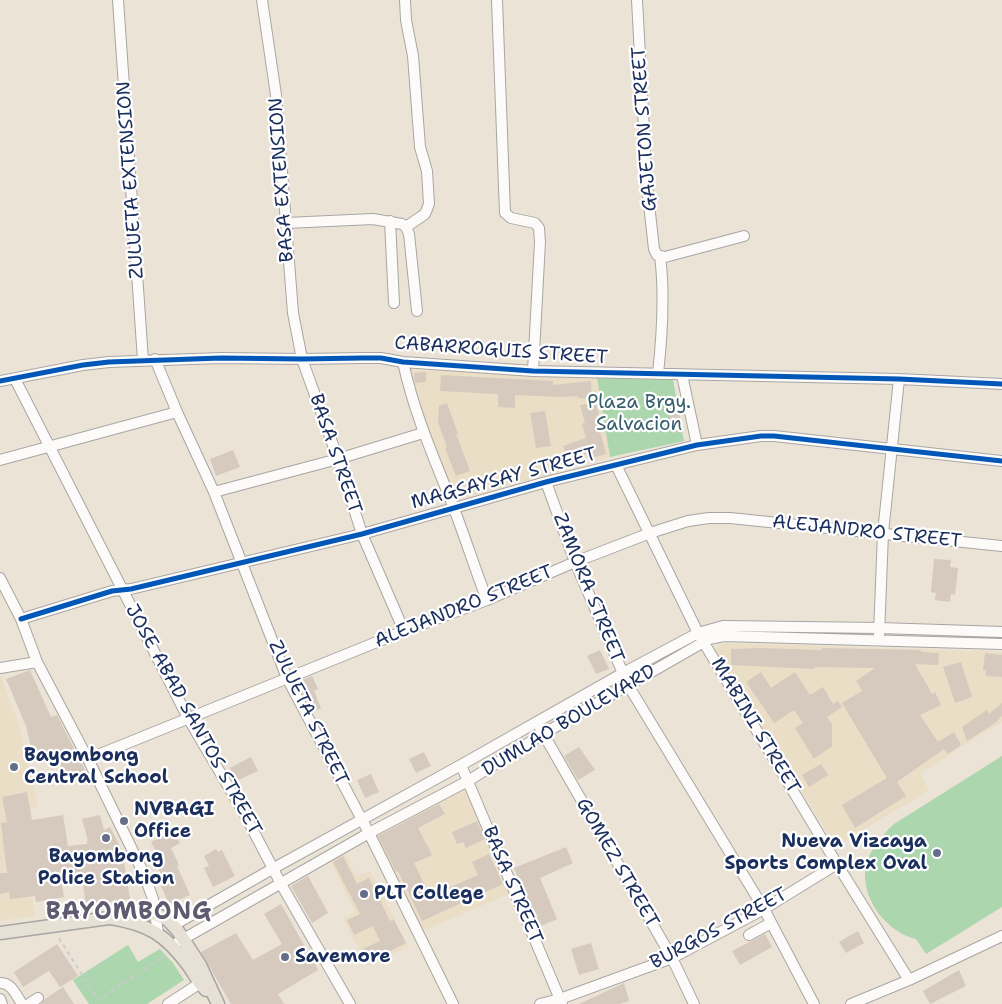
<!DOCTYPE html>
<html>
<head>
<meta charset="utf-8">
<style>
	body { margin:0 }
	canvas { display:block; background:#ebe3d6 }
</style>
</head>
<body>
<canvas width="1002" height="1004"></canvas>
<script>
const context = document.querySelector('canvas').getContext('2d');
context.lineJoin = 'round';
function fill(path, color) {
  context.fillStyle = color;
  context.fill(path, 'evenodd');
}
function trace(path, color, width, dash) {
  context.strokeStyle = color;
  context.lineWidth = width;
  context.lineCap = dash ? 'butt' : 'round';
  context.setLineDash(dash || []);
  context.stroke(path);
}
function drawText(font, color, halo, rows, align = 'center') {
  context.font = font + ' "Shantell Sans",sans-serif';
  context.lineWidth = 4.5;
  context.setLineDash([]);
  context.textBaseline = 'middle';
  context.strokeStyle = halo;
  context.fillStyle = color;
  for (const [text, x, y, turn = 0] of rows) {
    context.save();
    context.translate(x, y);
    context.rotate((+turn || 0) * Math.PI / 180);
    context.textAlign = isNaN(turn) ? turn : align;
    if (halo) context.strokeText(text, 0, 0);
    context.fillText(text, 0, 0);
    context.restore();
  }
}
const built = new Path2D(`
	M405,369L597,378L610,457L453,501Z
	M727,643L1002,652V722L920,773L929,791L836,846L713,650L720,645Z
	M0,674L20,728L38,807L31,808L30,815L22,820L35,916L0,921Z
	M467,788L509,894L420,932L374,837Z
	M344,852L356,876L370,871L408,946L368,966L343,919L355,912L330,861Z`);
const green = new Path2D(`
	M597,378L673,380L684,441L610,457Z
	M1002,756V907L926,954L916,939C888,932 864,903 865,873C866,854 881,836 894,824Z
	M128,945L138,962L160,949L173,963L184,980L147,1004H89L73,980Z`);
const building = new Path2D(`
	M426,372V382L415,383L414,373Z
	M441,375L553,381V385L591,381L592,399L578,398L577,396L562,397L515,395V408L498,407V394L440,391Z
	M447,403L458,434H456L470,471L456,476L445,448L447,447L438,422L439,406Z
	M596,403L599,415L596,416L606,454L591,458L590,453L569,460L563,446L586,438L582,424L585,423L580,405Z
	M545,411L551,446L536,448L530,413Z
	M679,411L683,431L672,433L668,413Z
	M233,450L240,467L216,476L210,459Z
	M934,559L951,560L950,567L958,568L955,595L951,594L950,602L935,600L936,593L931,592Z
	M760,648L822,650V648L921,650V652L939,653L938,665L915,664L932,694L935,692L941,705L920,715L938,742L954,732L961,745L948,754L944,749L897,782L906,796L855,828L842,805L887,778L842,703L862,691L856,681L875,668L815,667V669L731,665V649Z
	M600,650L609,669L596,674L587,656Z
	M985,653L1002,655V677L986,676V670H983Z
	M961,662L972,697L955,703L943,667Z
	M30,670L51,717L57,715L85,770L67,779L54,751L33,756L26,726L6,679Z
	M761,672L771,688L795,672L810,695L823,687L833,704L838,701L842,707L827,717L832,724V746L814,759L795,728L803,723L794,710L774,723L746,682Z
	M312,676L318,689L314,691L321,708L313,712L297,682Z
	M1002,703V716L995,723L967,741L962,727L987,710L989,714Z
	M579,747L595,770L578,780L564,756Z
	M424,752L431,766L416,773L409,759Z
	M251,757L258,771L236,781L230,768Z
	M821,764L828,775L809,787L802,775Z
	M371,774L379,792L365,798L357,780Z
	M27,792L32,820L63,815L68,846L87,844V841H88L82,819L100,815L104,830L110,827L122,850L130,899L86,906L82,877L61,881L64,897L36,902L35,896L10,899L9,892L0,894V873H7L1,823L7,822L2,797Z
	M439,804L445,814L418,828L432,855L414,863L430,896L478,875L472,862L489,854L503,884L422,921L398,871L396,872L378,836Z
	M477,821L485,839L466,848L463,842L457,844L452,832Z
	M173,831L180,843L171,848L179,865L177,866L190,895L169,904L161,886L166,884L155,862L160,859L151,842Z
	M566,847L573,863L540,878L557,919L539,927L514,868Z
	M216,849L218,852L222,850L235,876L213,887L204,868L209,866L204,856Z
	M343,856L357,884L369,878L390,921L394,920L406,943L368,962L362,949L380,941L373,926L354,935L347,920L360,914L333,862Z
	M308,876L328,913L312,923L291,886Z
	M281,904L318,970L278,994L284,1004H231L201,952L236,933L253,960L282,944L264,914Z
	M858,931L864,943L846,953L839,942Z
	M765,934L772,947L740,965L732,951Z
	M591,943L599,969L579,975L571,949Z
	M57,944L78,976L60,987L49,971L23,987L14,972Z
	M959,970L966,986L930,1004L923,991Z
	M624,983L629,1001L620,1004H579Z
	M63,987L74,1004H41L45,999Z`);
const path = new Path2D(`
	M59,938L98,1000L166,955`);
const minor = new Path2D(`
	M118,0L143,360
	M262,0L276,95L293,313L302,359L338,459L362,534L404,631
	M405,0L406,20L413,56L420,147L427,171L429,204L425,214L406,227
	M497,0L505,213L511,218L535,223L539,228L540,242L533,371
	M637,0L647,186L654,249L657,255L665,257L744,236
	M390,221L394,303
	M286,223L373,219L402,224L406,227L409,234L417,311
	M155,359L177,412L214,492L287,678L369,833L453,1004
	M403,362C414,413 434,458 453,506C465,537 475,569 487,600
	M658,374C662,337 665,294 660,256
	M682,375L697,445
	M15,379L188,718L244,813L281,884L350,1004
	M0,381L83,365L109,362L221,358L302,359L362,358H381L403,362L533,371L899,379L1002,384
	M0,460L177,412
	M616,465L698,633L837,864L909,980
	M546,482L575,562L628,685L764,909L814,1004
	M214,492L338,459L423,433
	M0,578L21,619L37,662L88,759L144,874L153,899L158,933
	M21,619L112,591L131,589L362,534L546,482L697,445L761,436H774L1002,461
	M879,635L883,533L899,379
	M0,668L37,662
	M540,728L672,958L694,1004
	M88,759L404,631L487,600L575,562L650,533L688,521L709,518H730L1002,546
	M461,765L562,1004
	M174,925L274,868L461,765L623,673L698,633L723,626L880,628L1002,632
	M749,935L771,923
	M178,942L369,833L468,781L543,734L709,639L724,636L1002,644
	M0,983C11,982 16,995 22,1004
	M0,999L2,1004
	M29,1004L38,998
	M168,1004L205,980
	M540,1004L560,999L672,958L764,909L837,864
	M851,1004L909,980L1002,936`);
const major = new Path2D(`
	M111,918C148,924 166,935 188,965C194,973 198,982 206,990
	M0,933L109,918L122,912L135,911L156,914L168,920L178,931L200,965L218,1004`);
const cycleway = new Path2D(`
	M0,381L83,365L109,362L221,358L302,359L362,358H381L403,362L533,371L899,379L1002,384
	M21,619L112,591L131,589L362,534L546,482L697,445L761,436H774L1002,461`);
const markers = [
	[14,767,5,"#646e88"],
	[124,821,5,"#646e88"],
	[106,838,5,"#646e88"],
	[937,853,5,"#646e88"],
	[364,894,5,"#646e88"],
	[285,957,5,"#646e88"]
];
const streetNames = [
	["GAJETON STREET",645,129,-94],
	["ZULUETA EXTENSION",131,180,-94],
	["BASA EXTENSION",282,180,-94],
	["CABARROGUIS STREET",501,351,4],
	["BASA STREET",335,454,71],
	["MAGSAYSAY STREET",504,479,-15],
	["ALEJANDRO STREET",867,532,6],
	["ZAMORA STREET",588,588,68],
	["ALEJANDRO STREET",464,607,-22],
	["ZULUETA STREET",308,713,64],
	["JOSE ABAD SANTOS STREET",193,720,61],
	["DUMLAO BOULEVARD",569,721,-31],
	["MABINI STREET",755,726,59],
	["GOMEZ STREET",617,863,60],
	["BASA STREET",512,885,67],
	["BURGOS STREET",719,929,-28]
];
const parkNames = [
	["Plaza Brgy.",639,403],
	["Salvacion",639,425]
];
const poiNames = [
	["Bayombong",24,756],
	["Central School",24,778],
	["NVBAGI",134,810],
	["Office",134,832],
	["Nueva Vizcaya",927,842,"right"],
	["Sports Complex Oval",927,864,"right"],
	["Bayombong",106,857,"center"],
	["Police Station",106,879,"center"],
	["PLT College",374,894],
	["Savemore",295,957]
];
const districtNames = [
	["BAYOMBONG",129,913]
];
fill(built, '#eadec7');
fill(green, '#acd6ae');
fill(building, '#d6c9be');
trace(minor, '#a8a6a4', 12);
trace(major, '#a8a6a4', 15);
trace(path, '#cccbcc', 2, [4, 4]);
trace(minor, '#fcfbf9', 10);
trace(major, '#e6e1d4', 12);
trace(cycleway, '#0057b8', 5);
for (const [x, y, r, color] of markers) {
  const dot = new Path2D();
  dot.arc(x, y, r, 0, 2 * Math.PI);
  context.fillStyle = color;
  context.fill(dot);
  trace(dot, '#fff', 2);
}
drawText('19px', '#1b2f5e', '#fff', streetNames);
drawText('19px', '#375e6c', '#fff', parkNames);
drawText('bold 19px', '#1b2f5e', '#fff', poiNames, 'left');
context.letterSpacing = '1px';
drawText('bold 24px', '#5f5a70', '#fff', districtNames);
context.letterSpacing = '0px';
</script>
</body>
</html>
